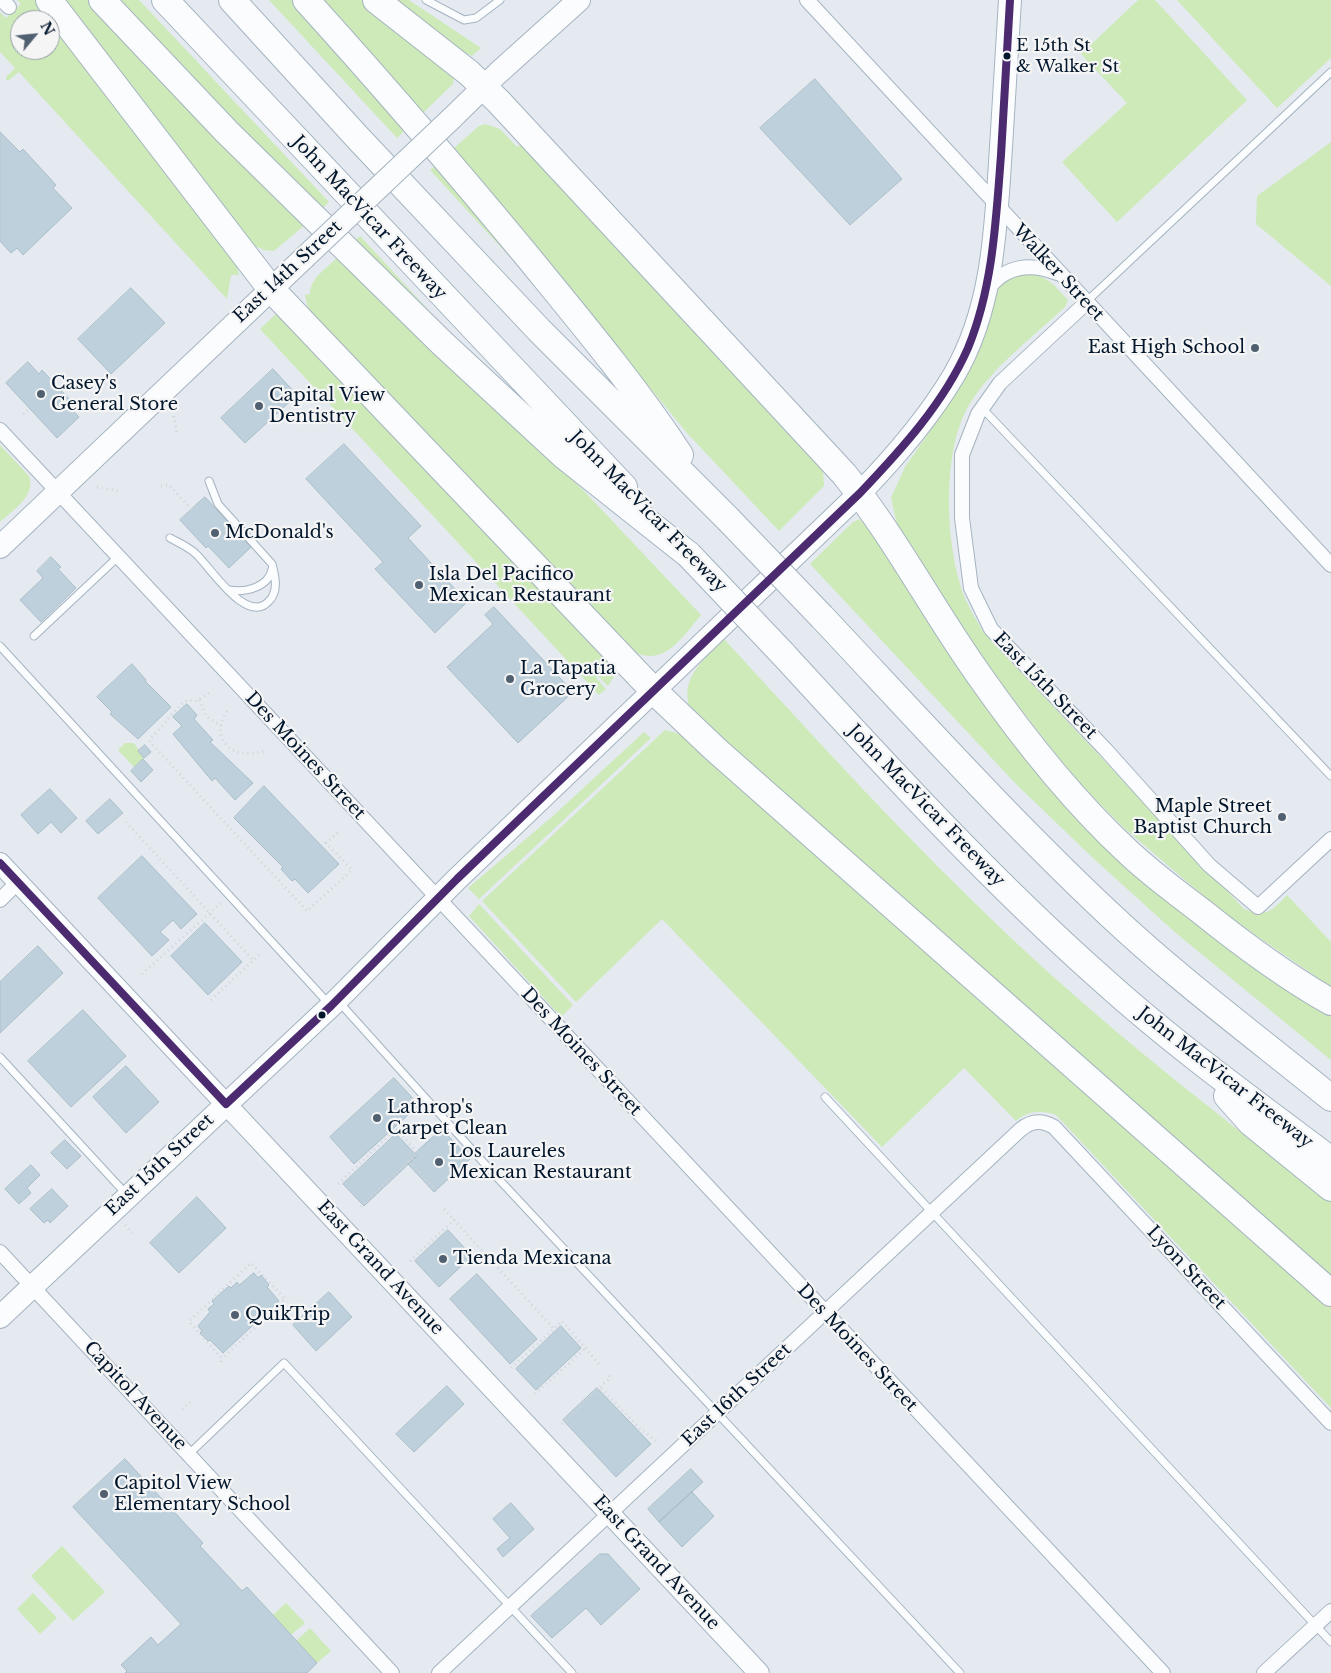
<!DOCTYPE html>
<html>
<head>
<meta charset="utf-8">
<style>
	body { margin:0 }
	#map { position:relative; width:1331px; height:1673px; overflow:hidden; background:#e4eaf0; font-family:"Libre Baskerville",serif }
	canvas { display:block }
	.north { position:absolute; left:10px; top:10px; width:50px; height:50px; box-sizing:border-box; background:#f5f5f5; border:1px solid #939ca5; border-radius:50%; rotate:62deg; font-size:14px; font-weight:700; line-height:20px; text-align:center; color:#01162c }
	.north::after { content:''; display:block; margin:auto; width:18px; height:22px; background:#506071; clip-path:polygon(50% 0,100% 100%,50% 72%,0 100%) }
</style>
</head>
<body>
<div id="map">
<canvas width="1331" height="1673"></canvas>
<div class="north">N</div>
</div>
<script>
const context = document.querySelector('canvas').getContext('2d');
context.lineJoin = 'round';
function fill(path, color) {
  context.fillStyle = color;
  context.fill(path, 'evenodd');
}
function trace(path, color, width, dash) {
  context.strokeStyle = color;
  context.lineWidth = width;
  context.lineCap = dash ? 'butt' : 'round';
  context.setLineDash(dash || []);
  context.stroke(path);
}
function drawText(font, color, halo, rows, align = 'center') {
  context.font = font + ' "Libre Baskerville",serif';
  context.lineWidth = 4.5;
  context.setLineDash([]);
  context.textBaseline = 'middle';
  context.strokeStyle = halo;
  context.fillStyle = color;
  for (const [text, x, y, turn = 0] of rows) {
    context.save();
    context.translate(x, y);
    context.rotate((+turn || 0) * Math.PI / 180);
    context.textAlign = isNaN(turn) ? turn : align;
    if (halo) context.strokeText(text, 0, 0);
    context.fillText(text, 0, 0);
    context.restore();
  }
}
const green = new Path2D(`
	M17,0H35L89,67L236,261L239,275H231L227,299L19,72L9,80H6V77L15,68L0,52V12L6,18L21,4ZM20,20H50V50H20Z
	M64,0H87L180,98L306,224L274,251L264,250L255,246Z
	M116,0H139L329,202L321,209Z
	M269,0H293L408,127L397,138Z
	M321,0H361L450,68L454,74L453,84L423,113Z
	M394,0H409L481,48L472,56L460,51Z
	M1138,0H1155L1247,100L1117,222L1062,162L1127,103L1081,54Z
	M1177,0H1331V58L1277,108Z
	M485,124L500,129L517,147L523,143L823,470L824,486L779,531L688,434L453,149L479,126Z
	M1331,142V286L1256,224L1257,196Z
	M437,164L511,252L508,255L430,170Z
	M360,236L434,316L354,242Z
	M339,256L584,491L701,615C681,638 664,669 630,650L309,312L305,295L310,294C310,278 328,267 339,256Z
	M1022,272C1047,275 1052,283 1068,300L1065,307C1033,337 993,366 969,405C941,452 945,548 965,598C970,610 977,621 983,632L1244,909C1266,918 1272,911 1287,895L1331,942V987L1225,914L1124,828L1075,779L997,678L945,604L898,529L891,498L905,467L937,421L961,380L993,295L1002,284Z
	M278,312L618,670L608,686L598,676L596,678L606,689L599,695L260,329Z
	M0,445L29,476C36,496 13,510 0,522Z
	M859,519L869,527L955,664L1003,728L1331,1013V1060L1177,934L1093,858L1016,784L810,564L853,522Z
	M724,639C817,740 910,843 1010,937C1111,1032 1220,1117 1331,1201V1276L1100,1075L691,712C678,678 703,661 724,639Z
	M665,730L680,734L693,744L1331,1304V1408L1056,1115C1040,1110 1029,1110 1016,1121L964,1068L882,1147L662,919L576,1002L482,901Z
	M644,732L651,738L479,899L468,888L553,816Z
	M125,743H134L144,758L134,767L118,750Z
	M479,904L573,1005L561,1017L469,916Z
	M62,1546L105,1592L73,1621L31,1576Z
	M33,1593L57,1618L40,1634L17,1609Z
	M286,1603L305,1623L291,1635L273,1615Z
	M310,1628L331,1651L317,1663L296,1641Z`);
const building = new Path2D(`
	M815,79L902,179L850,225L760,128Z
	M0,132L20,152L23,149L56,185L53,188L72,208L23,255L17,248L11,253L0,241Z
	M131,288L165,323L111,374L78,339Z
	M28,362L39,374L42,370L72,402L69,406L79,417L57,438L6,383Z
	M273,369L297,395L245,443L221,418Z
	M344,444L421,526L408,538L467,602L435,633L375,569L383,562L306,479Z
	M205,497L251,547L229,568L208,546L206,548L180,520Z
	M51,557L61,567L58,569L76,588L41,622L20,600L43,578L37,571Z
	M494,607L573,692L518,743L447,667L493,624L485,615Z
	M132,664L146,680L145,681L171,707L138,739L110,714L112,712L97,697Z
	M187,704L197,715L194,719L213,740L210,742L253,783L235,800L215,778L212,781L173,734L182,726L173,717Z
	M145,745L151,752L144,758L138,751Z
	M143,759L153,770L141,782L131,771Z
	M264,786L339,864L308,893L295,879L292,881L281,869L283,867L234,818Z
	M50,789L77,818L61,833L51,822L38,834L21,815Z
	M110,799L123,813L98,834L86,821Z
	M142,856L197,914L181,929L173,920L160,932L169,940L152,956L98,898Z
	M205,923L242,962L208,995L171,956Z
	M38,946L63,973L0,1033V982Z
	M83,1010L126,1056L71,1107L28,1061Z
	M126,1066L159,1102L126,1133L93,1097Z
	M394,1078L419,1105L354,1164L330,1137Z
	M440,1127L470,1159L434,1192L408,1164L417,1156L415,1153L435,1135L433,1133Z
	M396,1134L417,1156L364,1206L343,1184Z
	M65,1140L81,1156L67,1169L51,1153Z
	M31,1165L40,1175L27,1188L31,1193L19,1204L5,1189Z
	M52,1189L68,1206L50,1223L48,1220L44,1223L30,1209Z
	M197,1197L226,1228L179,1273L150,1243Z
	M448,1230L472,1256L439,1287L415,1261Z
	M254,1273L258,1278L261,1275L269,1285L267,1287L279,1301L223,1353L210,1340L208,1341L200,1333L202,1331L198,1326L210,1312L208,1309L214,1304L212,1301L229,1286L231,1288L237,1282L239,1285Z
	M477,1274L537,1339L510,1364L450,1299Z
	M329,1292L352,1317L316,1351L293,1325Z
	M561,1326L581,1348L536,1390L516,1369Z
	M447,1386L464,1404L414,1452L396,1434Z
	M597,1388L651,1444L616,1477L563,1420Z
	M125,1459L203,1543L200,1546L242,1591L247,1587L317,1663L307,1673H125L127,1671L121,1665L151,1637L158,1645L181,1624L73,1507Z
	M691,1469L703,1482L659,1522L648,1509Z
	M692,1492L714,1516L682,1547L659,1522Z
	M511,1503L534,1529L503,1557L497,1549L510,1538L493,1519Z
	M600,1554H608L640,1589L601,1625L586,1608L552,1638L531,1616Z`);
const path = new Path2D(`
	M173,411L177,435
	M23,414L30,408
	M161,486L169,485L192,510
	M97,487L119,491
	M209,693L197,701L187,700C172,711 164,726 150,739V742L307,911L352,870L326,843L339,832
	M199,700L207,717L221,726
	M227,711C208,740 234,761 264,751
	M126,822L253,960
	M142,974L222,902
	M211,1000L262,952
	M409,1161L438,1193
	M338,1184L396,1129L418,1153L360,1207
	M444,1209L454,1220
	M125,1225L132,1233
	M410,1261L454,1220L554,1329L562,1321L599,1364
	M221,1362L222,1359L189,1321L251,1263L285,1299L222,1359
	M511,1368L554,1329
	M600,1387L610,1378L609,1374
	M535,1394L587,1347
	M182,1409L190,1402
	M562,1424L600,1387L640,1429L658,1442`);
const service = new Path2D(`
	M426,0L464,20L476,18L500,0
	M1086,302L1331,72
	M983,409L1331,776
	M170,538C179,543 189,547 196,554C211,568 247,626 269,601C279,591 275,576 272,564L218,504L209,481
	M229,590C245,593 269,587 272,569
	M34,636L119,556
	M0,646L330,1005
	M339,1002L493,1173L960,1673
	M0,1057L127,1195
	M825,1097L1331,1642
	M189,1454L284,1363L572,1673`);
const minor = new Path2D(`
	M2,0L9,7
	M807,0L1331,565
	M988,289C1006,265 1031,263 1057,273
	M1086,303L1000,383L978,414L962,455V518L971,588L991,629L1105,749L1209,865L1258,907L1331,839
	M0,430L1163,1673
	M0,900L18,882
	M0,1252L392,1673
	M439,1673L1020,1130C1032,1120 1042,1120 1054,1127L1331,1423
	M1264,1673L1331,1611`);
const secondary = new Path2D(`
	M0,863L759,1673`);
const primary = new Path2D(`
	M452,118L498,73L579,0
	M0,547L304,258
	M0,1317L331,1006L457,879L860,493C895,457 928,419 954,375C994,307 996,224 1001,147C1004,98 1007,49 1010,0`);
const motorway = new Path2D(`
	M49,0L271,289L654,691L715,749L1331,1293
	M102,0L227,132L442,343L563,455L689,555
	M165,0L624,487
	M232,0L358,138L539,330L728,519
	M306,0C382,84 456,170 528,257C581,322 634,385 680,455
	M376,0L469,73L499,102L844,474C895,537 932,609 979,675C1023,738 1071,799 1127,851C1150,873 1176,892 1201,911C1242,944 1285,976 1331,1002
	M822,617C916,717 1008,819 1108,913C1178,979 1256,1037 1331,1098
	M783,654C886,766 989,879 1103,980C1175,1045 1254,1102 1331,1160
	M1227,1096L1251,1123L1331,1188`);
const primaryBridge = new Path2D(`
	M304,258L452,118`);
const motorwayBridge = new Path2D(`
	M728,519L822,617
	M689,555L783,654`);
const bus1 = new Path2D(`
	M0,863L226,1104L331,1006L457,879L860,493C901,450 944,403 968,348C993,287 996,220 1001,155C1004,103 1007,52 1010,0`);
const markers = [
	[1007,56,4.5,"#01162c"],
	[1255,348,5,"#506071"],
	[41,394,5,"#506071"],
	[259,406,5,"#506071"],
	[215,533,5,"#506071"],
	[419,585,5,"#506071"],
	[510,679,5,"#506071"],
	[1282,817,5,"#506071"],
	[322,1015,4.5,"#01162c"],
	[377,1118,5,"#506071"],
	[439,1162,5,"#506071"],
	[443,1259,5,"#506071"],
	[235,1315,5,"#506071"],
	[104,1494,5,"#506071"]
];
const busNames = [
	["E 15th St",1016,46],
	["& Walker St",1016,67]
];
const streetNames = [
	["John MacVicar Freeway",369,218,47],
	["East 14th Street",288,272,-43],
	["Walker Street",1058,273,47],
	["John MacVicar Freeway",648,512,46],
	["East 15th Street",1045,686,46],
	["Des Moines Street",305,756,47],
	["John MacVicar Freeway",926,806,46],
	["Des Moines Street",581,1052,47],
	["John MacVicar Freeway",1225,1078,38],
	["East 15th Street",160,1165,-43],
	["East Grand Avenue",380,1268,47],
	["Lyon Street",1186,1268,47],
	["Des Moines Street",857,1348,47],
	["East 16th Street",737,1395,-43],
	["Capitol Avenue",135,1396,47],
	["East Grand Avenue",656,1563,47]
];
const poiNames = [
	["East High School",1245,348,"right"],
	["Casey's",51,384],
	["General Store",51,405],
	["Capital View",269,396],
	["Dentistry",269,417],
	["McDonald's",225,533],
	["Isla Del Pacifico",429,575],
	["Mexican Restaurant",429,596],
	["La Tapatia",520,669],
	["Grocery",520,690],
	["Maple Street",1272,807,"right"],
	["Baptist Church",1272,828,"right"],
	["Lathrop's",387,1108],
	["Carpet Clean",387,1129],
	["Los Laureles",449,1152],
	["Mexican Restaurant",449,1173],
	["Tienda Mexicana",453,1259],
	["QuikTrip",245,1315],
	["Capitol View",114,1484],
	["Elementary School",114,1505]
];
fill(green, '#cdeab8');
fill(building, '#bed0db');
trace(building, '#a9bdc8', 1);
trace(service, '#a5b3c1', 9);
trace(minor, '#a5b3c1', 16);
trace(secondary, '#a5b3c1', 22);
trace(primary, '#a5b3c1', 24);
trace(motorway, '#a5b3c1', 28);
trace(path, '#d2d5d8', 3, [1, 4]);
trace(service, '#fbfcfd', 7);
trace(minor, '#fbfcfd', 14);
trace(secondary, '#fbfcfd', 20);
trace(primary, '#fbfcfd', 22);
trace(motorway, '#fbfcfd', 26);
trace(primaryBridge, '#a5b3c1', 24, []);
trace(motorwayBridge, '#a5b3c1', 28, []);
trace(primaryBridge, '#fbfcfd', 22);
trace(motorwayBridge, '#fbfcfd', 26);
trace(bus1, '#4c2a6f', 8);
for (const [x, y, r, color] of markers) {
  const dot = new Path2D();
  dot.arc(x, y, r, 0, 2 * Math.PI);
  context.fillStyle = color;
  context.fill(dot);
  trace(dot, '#f5f5f5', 2);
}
drawText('17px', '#01162c', '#f5f5f5', busNames, 'left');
drawText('18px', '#01162c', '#f5f5f5', streetNames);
drawText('18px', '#01162c', '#f5f5f5', poiNames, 'left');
</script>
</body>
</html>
